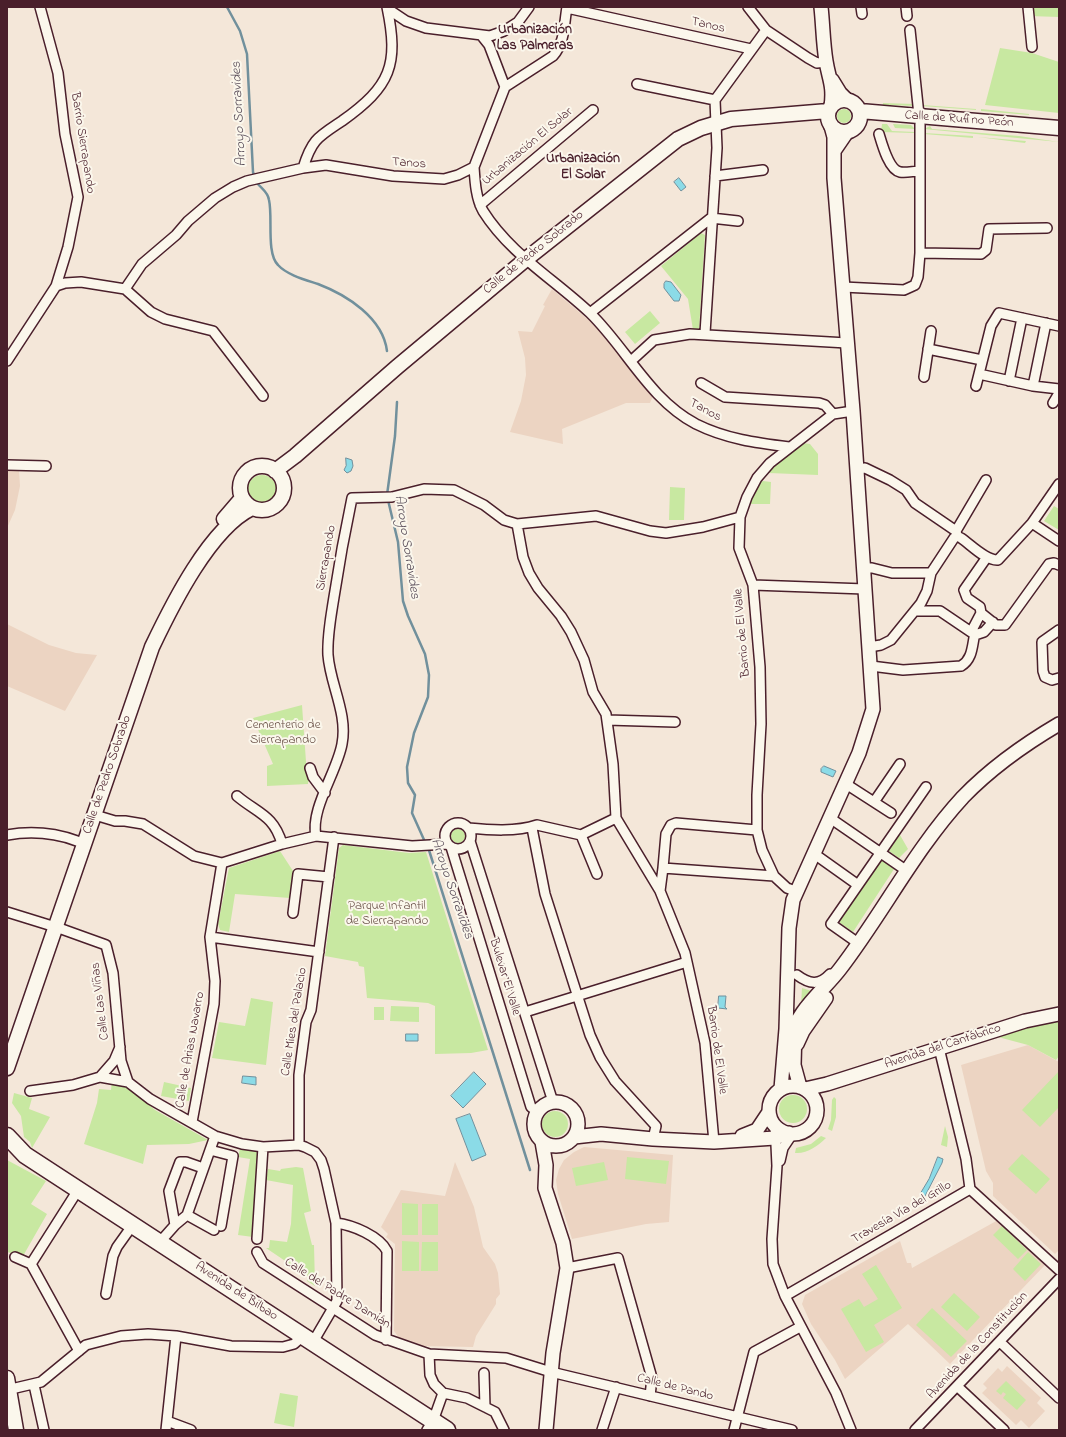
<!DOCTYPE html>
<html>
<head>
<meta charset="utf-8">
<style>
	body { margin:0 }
	#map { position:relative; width:1066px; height:1437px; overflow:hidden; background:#f4e7d9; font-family:"Indie Flower",sans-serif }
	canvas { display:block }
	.frame { position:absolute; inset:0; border:8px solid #4a1f2b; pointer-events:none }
</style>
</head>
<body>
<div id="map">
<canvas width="1066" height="1437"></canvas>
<div class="frame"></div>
</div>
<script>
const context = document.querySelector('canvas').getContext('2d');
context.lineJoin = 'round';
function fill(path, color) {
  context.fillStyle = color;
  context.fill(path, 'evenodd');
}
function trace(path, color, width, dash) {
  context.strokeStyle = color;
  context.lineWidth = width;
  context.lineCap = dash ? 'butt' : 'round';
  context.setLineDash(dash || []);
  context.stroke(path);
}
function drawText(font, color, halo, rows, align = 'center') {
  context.font = font + ' "Indie Flower",sans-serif';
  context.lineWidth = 4;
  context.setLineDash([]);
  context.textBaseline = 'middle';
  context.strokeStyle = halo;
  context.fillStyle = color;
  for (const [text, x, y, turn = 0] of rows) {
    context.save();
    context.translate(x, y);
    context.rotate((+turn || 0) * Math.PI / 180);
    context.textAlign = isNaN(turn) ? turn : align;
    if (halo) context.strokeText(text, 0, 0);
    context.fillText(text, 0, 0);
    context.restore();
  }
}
const built = new Path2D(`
	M552,289L605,334L653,396L650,403H626L562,429L563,444L510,432L521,401L526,375L525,358L518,331L532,332L545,306L543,305Z
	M7,469L19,470L20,486L15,510L7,528Z
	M7,624L49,645L76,653L97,655L65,711L7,686Z
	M1028,1045L1059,1062V1250L1055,1254L993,1196V1183L986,1171L961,1065Z
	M584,1147L673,1155L669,1222L646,1224L572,1239L558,1194L556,1180L559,1169L564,1160L574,1152Z
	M455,1162L474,1207L483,1247L495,1264L498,1273L500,1294L496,1299V1304L476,1336L473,1347L418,1346L399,1338L394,1331L395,1244L386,1237L388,1234L381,1227L401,1190L445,1196Z
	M998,1220L1045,1265L950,1364L908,1324L845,1379L835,1360L811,1324L802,1304L805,1295L900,1241L907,1263H911L912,1268Z
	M1007,1366L1041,1398L1037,1403L1045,1411L1029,1428L1021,1420L1016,1425L982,1393L987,1388L983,1384L998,1368L1002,1372Z`);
const green = new Path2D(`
	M1029,7H1059V17L1029,16Z
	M1000,48L1032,53L1059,62V113L985,105Z
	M883,103L914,104V106L891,105L888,110L882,111Z
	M922,105L976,109V110L922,106Z
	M981,109L1029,114V115L981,111Z
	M837 116a7 7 0 1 1 14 0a7 7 0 1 1-14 0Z
	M882,124H887L892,131L915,132L914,133L881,132Z
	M893,124L911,125L915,129L895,128Z
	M930,126L932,129L1019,136L1059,142L924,129Z
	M924,133L973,136V138L924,134Z
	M978,137L1026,141L1025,143Z
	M701,233L705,235L699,330H693L688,299L661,266Z
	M650,311L660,323L635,344L625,332Z
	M803,443L810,444L818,454V475L769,473L770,468Z
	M248 489a14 14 0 1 1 28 0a14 14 0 1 1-28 0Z
	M763,481L771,482L770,504H750L760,482Z
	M670,487L685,488L684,520H669Z
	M1054,506L1059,509V530L1044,521Z
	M302,705L307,776H310V781L308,782V784L267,786V766L273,764L253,718Z
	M451 836a7 7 0 1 1 14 0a7 7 0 1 1-14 0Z
	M900,835L908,849L899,858L889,851L888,849Z
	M343,845L409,853L426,852L488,1050L471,1053L435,1054V1006L428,1003L367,998L364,967L359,966L358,962L325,956L339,848Z
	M280,851L293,871L290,898L235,894L229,932L220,930L218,924L229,868Z
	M880,861H883L894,869L853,932L840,923V920Z
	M802,988L815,992L801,1005Z
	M251,998L273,1002L266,1065L212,1058L219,1022L245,1026Z
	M391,1006L419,1007V1022L390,1021Z
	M374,1007H384V1020H374Z
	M1059,1021V1056L1056,1060L1028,1045L998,1037L1023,1029Z
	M1059,1071V1107L1040,1127L1022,1110Z
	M112,1080L130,1089L155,1110L208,1140L189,1144L147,1145L143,1164L84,1144L97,1103L99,1089L111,1090Z
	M164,1082L191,1088L189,1101L161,1096Z
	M14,1093L32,1098L29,1109L50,1117L32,1148L30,1142L24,1137L21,1116L12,1103Z
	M779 1109a14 14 0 1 1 28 0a14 14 0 1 1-28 0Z
	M834,1097L836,1099V1117L832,1131L828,1129L831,1120L832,1100Z
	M542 1124a13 13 0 1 1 26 0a13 13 0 1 1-26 0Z
	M945,1126L948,1137L947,1147L941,1145Z
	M821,1136L826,1138C818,1146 807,1154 795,1153L796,1148L811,1144Z
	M240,1149L258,1151L253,1237L238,1235L250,1159L238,1157Z
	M1022,1154L1050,1179L1036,1194L1008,1169Z
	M627,1157L669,1161L666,1184L625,1179Z
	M7,1160L46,1181L31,1204L47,1214L23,1256L7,1252Z
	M604,1162L608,1180L576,1186L572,1168Z
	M296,1167L303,1168L311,1211L304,1213L312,1245H314L315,1286L307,1281L309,1277L266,1248H269L270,1240L287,1242L291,1224L293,1185L266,1180L268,1169L280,1171L281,1169Z
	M402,1203L418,1204V1235H402Z
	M422,1204H438V1235H422Z
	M1002,1226L1027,1250L1018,1259L993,1235Z
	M402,1241L419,1242V1271H402Z
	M422,1242H438V1271H421Z
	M1028,1252L1041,1264L1025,1281L1013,1269Z
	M876,1265L902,1308L874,1325L884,1342L866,1352L841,1309L859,1299L864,1307L878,1299L862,1274Z
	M954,1293L980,1317L967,1331L941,1307Z
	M932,1308L967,1341L951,1357L916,1325Z
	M1006,1381L1026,1400L1017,1410L1003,1398L1006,1394L1003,1392L1001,1395L996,1391Z
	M280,1393L298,1396L294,1427L274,1423Z`);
const water = new Path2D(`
	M679,178L686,187L681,191L674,182Z
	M666,281L671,282L681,295L679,301H674L664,288V284Z
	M346,458L352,460L353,466L351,471L347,473L344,470L346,466Z
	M824,766L836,771L833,777L821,772V769Z
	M719,996H726L725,1007L727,1009L718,1008Z
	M406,1034H418V1041H406Z
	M474,1072L486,1084L463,1108L451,1096Z
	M243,1076L256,1077V1085L242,1083Z
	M470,1114L486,1155L472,1161L456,1119Z
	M938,1157L943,1159L942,1163L924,1198L920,1194L929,1179Z`);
const stream = new Path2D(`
	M227,7L240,31L247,54L253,172C254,175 255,180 257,183C262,189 268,192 269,200C273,217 266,253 278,265C287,275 306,280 318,284C347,295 383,318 387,351
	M387,495L395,436L397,402
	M388,500L398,542L403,601L408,616L425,654L429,675L428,697L414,733L407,767L408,783L415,795L412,813L425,842
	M428,847L530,1170`);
const street = new Path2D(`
	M748,7L766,30L808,58L817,63L826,62
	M861,7L862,14
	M906,7L907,16
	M1028,7L1032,47
	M567,8L751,49
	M388,9L406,21L426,28L490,36L504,31L518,22L529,7
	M910,30L919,115
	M481,35L489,45L505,87
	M637,84L715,100
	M879,134C882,144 889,170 900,172C906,173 914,171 920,171
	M474,167C475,182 476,199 483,211C510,254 554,279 590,313C627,349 649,399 696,424C726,439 757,443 789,447
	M303,168C312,139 318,137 342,121C391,86 399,65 387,7
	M715,176L763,170
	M480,205L593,110
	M920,253L981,254L986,250L989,229L1047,228
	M56,286L65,283L81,282L125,289L151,312L165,319L213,331L263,396
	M843,287L904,290L915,285L918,277L920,253V124
	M125,289L142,264L176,235L188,221L215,198L233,187L247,181L303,168L326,165L393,176L444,179L458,175L474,167L505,87L553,56C565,43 564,24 567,7
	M590,313L711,218L738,221
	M705,333L717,148L715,100L766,30
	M928,349L982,360
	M7,361L56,286L68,247L78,197L65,134L58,73L40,7
	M631,361L654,340L690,334L847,343
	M979,374L1033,386L1059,389
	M924,377L931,331
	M1009,381L1022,318
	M701,383L725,397L819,403L825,405L833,414
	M976,386L991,326L999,313L1059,326
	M1033,386L1046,323
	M1053,403L1059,393
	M7,465L46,466
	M857,469L865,468L890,480L906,490L915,503L956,531L957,536
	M1032,523L1059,541
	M517,524L523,557L529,573L538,588L561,616L571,632L584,660L593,692L606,714L613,764L616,818L660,891L685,953L705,1043L714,1142
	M956,531L986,480
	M864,568H872L892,573H931
	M753,585L865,589
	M915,611H940L971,632L978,634L984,632L993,622
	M981,613L996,625H1005L1049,564L1054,563L1059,565
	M981,613L980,607L967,598L964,590L987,557
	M1059,630L1042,642L1043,671L1045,677L1052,680L1059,678
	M971,632L981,613
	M869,647L881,645L891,640L921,603L927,591L931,573L954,538L957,536L961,538C970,544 986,561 998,560L1032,523L1059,484
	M871,666L903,670L961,666C973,659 972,645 975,633
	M607,720L675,722
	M310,768L313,777L325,793
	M846,784L891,813
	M237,796C257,813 274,815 282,844
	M874,802L900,764
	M95,815L115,821H125L143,824L194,856L222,863L282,844L316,836L412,846L448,844
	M830,818L907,871
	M445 836a13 13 0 1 1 26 0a13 13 0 1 1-26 0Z
	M468,828C490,830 516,832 537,825L581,835L616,818
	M532,828L545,894L590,1035L600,1057L615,1081L656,1126L653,1139
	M7,835C30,831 55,833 77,841
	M581,835L597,874
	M316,836C310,809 337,772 342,744C348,714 330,684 328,655C327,636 331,616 334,597C339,564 345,531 352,498L392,497L424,489L454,490L484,505L504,520L517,524L596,516L650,531L666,533L703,527L740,517
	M470,841L553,1102
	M451,847L531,1107L537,1111
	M813,853L858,885
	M663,868L666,834L671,825L676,823L757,830
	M660,891L663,868L774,876
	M798,892L787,888L774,876L762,850L757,830V795L761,724L760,667L753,585L739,548L740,517L747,497L757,478L770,463L833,414L853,411
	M7,912L49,925
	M293,913L298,874L329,877
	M56,927L106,945L113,973L121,1061L128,1082
	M210,937L319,952
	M858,943L831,924L926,787
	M797,975C809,984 819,986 830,974
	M525,1012L687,962
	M939,1048L966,1159L970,1189
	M100,1077L114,1061L120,1047
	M30,1091L73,1085L100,1077L128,1082L150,1099L215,1136L242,1144L263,1147L299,1145L305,1147L315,1152L321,1160L324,1169L336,1223L337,1301L313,1342
	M192,1122L214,1004L215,981L210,937L222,863
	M775,1124L777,1166L772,1239L773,1264L785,1296L836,1393L851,1430
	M299,1145V1075L306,1022L311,1010L334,837
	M210,1150L233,1156L221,1226
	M780,1161L783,1148L793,1133
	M970,1189L1059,1270
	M187,1215L214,1230
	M336,1223C353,1225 379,1236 387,1251L386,1340
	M175,1225L169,1191L180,1162H186L203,1168
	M257,1239L263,1147
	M159,1243L175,1225L187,1215L215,1136
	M257,1252L263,1263L375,1335L429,1354L506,1358L551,1372L792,1430
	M15,1257L31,1264L79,1351
	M31,1264L78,1190
	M567,1268L618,1258L652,1378L650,1396
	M106,1294L113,1256L117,1247L132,1226
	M785,1296L970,1189
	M1000,1342L1059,1398
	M429,1354L430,1375L434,1384L443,1393L467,1398L495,1412L504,1430
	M484,1373L485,1407
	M34,1385L44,1430
	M958,1387L1004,1430
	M7,1390L41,1382L86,1345L121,1336L148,1334L176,1336L231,1346L283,1347L294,1344L303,1336
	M167,1421L191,1430
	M166,1430L176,1336
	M427,1430L433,1421L443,1393
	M602,1430L616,1387
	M734,1430L754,1352L800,1327
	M915,1430L1059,1279`);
const secondary = new Path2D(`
	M821,7C823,25 823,43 826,61C829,80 834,85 831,107
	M832,80L840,93L847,100
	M834,151L847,132
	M795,1029L794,1065L800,1087
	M791,1040C793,1014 825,989 840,969C883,913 915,849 963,797C991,768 1025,744 1059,724
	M797,1044L803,1031L826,998
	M769 1110a24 24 0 1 1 48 0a24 24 0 1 1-48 0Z
	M781,1089L786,1029L789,928L793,900L859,753L873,709L853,411L834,178V137L831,126
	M805,1089L827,1084L1025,1021L1059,1014
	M534 1124a22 22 0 1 1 44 0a22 22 0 1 1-44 0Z
	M742,1136L757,1130L769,1112
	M574,1137L601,1134L653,1139L714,1142L775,1138L789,1133
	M542,1142L546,1165L545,1188L563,1243L567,1268L553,1353L546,1430`);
const primary = new Path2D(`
	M828 116a16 16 0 1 1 32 0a16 16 0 1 1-32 0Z
	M860,111L1059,128
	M240 488a22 22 0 1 1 44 0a22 22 0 1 1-44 0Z
	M275,471L295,456L397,367L525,260L678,139L701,128L731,119L828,111
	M224,519L242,498
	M7,1068L152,647C172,605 210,528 252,508
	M7,1378L16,1430`);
const highway = new Path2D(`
	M7,1136L25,1155L447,1430`);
const streetNames = [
	["Tanos",708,26,13],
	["Calle de Rufino Peón",959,120,4],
	["Barrio Sierrapando",82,143,81],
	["Urbanización El Solar",528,147,-40],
	["Tanos",409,164,4],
	["Calle de Pedro Sobrado",534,253,-39],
	["Tanos",705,411,28],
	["Sierrapando",327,558,-80],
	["Barrio de El Valle",743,633,-95],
	["Calle de Pedro Sobrado",108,775,-71],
	["Bulevar El Valle",504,977,73],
	["Calle Las Viñas",101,1001,-97],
	["Calle Mies del Palacio",295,1022,-81],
	["Avenida del Cantábrico",943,1047,-18],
	["Calle de Arias Navarro",191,1050,-80],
	["Barrio de El Valle",716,1050,82],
	["Travesía Vía del Grillo",902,1213,-30],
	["Avenida de Bilbao",236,1292,33],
	["Calle del Padre Damián",337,1294,32],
	["Avenida de la Constitución",978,1346,-47],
	["Calle de Pando",675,1388,14]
];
const parkNames = [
	["Cementerio de",283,726],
	["Sierrapando",283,741],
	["Parque Infantil",387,907],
	["de Sierrapando",387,922]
];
const neighbourhoodNames = [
	["Urbanización",535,31],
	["Las Palmeras",535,47],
	["Urbanización",583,160],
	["El Solar",583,176]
];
const waterNames = [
	["Arroyo Sorravides",240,114,-93],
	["Arroyo Sorravides",406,547,81],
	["Arroyo Sorravides",451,889,71]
];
fill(built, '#ecd4c2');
fill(green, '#c8e8a1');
fill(water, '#8bdbe7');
trace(water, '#71909c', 1);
trace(stream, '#71909c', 2.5);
trace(street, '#4a1f2b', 12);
trace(secondary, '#4a1f2b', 16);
trace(primary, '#4a1f2b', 17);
trace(highway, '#4a1f2b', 19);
trace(street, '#fbf7ec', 9);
trace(secondary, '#fbf7ec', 13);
trace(primary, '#fbf7ec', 14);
trace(highway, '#fbf7ec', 16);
drawText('13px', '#4a1f2b', '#fbf7ec', streetNames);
drawText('13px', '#6a5148', '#fbf7ec', parkNames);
drawText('bold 14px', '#4a1f2b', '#fbf7ec', neighbourhoodNames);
drawText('italic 14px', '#5a4e5a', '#fbf7ec', waterNames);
</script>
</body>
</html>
